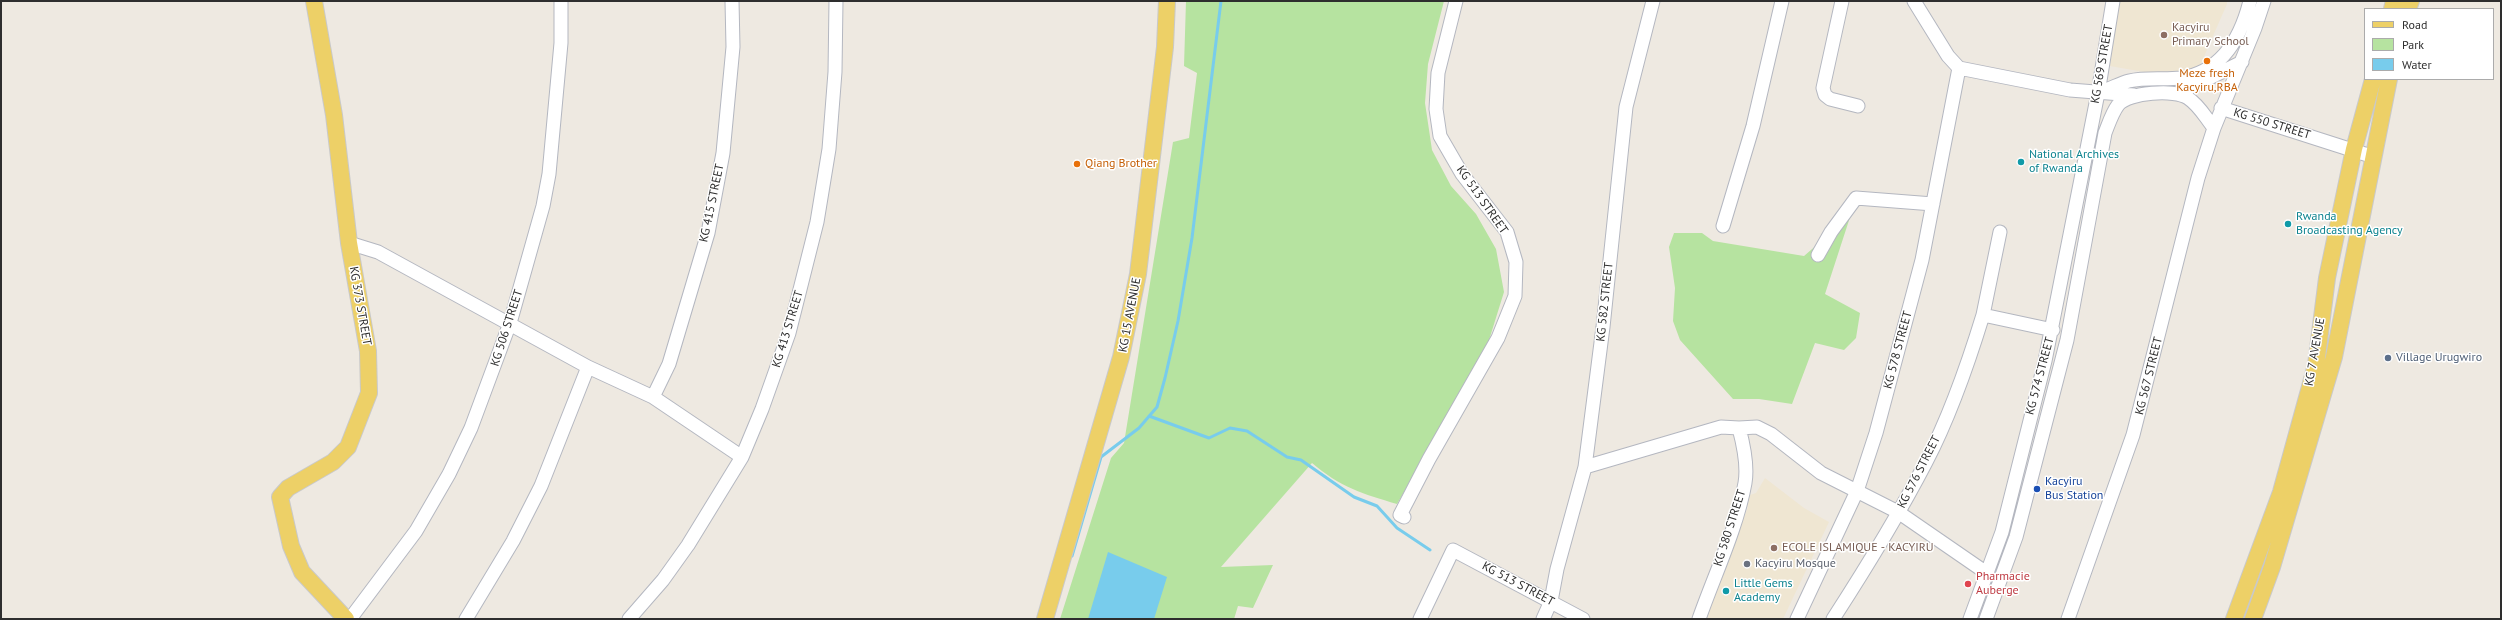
<!DOCTYPE html>
<html>
<head>
<meta charset="utf-8">
<style>
	body { margin:0 }
	#map { position:relative; width:2502px; height:620px; overflow:hidden; background:#eee9e1; font-family:"PT Sans",sans-serif }
	canvas { display:block }
	.frame { position:absolute; inset:0; border:2px solid #2e2e2e; pointer-events:none }
	.legend { position:absolute; left:2364px; top:8px; width:130px; height:72px; box-sizing:border-box; background:#fff; border:1px solid #ababab; margin:0; padding:5px 7px; list-style:none; font-size:12px; color:#2e2e2e }
	.legend li { display:flex; align-items:center; gap:8px; height:20px }
	.legend b { width:20px; border:1px solid #ababab }
</style>
</head>
<body>
<div id="map">
<canvas width="2502" height="620"></canvas>
<div class="frame"></div>
<ul class="legend">
<li><b style="height:5px;background:#edd067"></b>Road</li>
<li><b style="height:11px;background:#b6e3a0"></b>Park</li>
<li><b style="height:11px;background:#78ccec"></b>Water</li>
</ul>
</div>
<script>
const context = document.querySelector('canvas').getContext('2d');
context.lineJoin = 'round';
function fill(path, color) {
  context.fillStyle = color;
  context.fill(path, 'evenodd');
}
function trace(path, color, width, dash) {
  context.strokeStyle = color;
  context.lineWidth = width;
  context.lineCap = dash ? 'butt' : 'round';
  context.setLineDash(dash || []);
  context.stroke(path);
}
function drawText(font, color, halo, rows, align = 'center') {
  context.font = font + ' "PT Sans",sans-serif';
  context.lineWidth = 3;
  context.setLineDash([]);
  context.textBaseline = 'middle';
  context.strokeStyle = halo;
  context.fillStyle = color;
  for (const [text, x, y, turn = 0] of rows) {
    context.save();
    context.translate(x, y);
    context.rotate((+turn || 0) * Math.PI / 180);
    context.textAlign = isNaN(turn) ? turn : align;
    if (halo) context.strokeText(text, 0, 0);
    context.fillText(text, 0, 0);
    context.restore();
  }
}
const education = new Path2D(`
	M2118,1H2227V4L2199,68L2156,74L2110,66Z
	M1765,478L1804,508L1829,522L1783,619H1704L1748,507L1744,505L1747,496L1756,493Z`);
const green = new Path2D(`
	M1186,1H1444L1428,64L1425,103L1432,150L1451,186L1476,214L1496,249L1504,292L1485,353L1397,504C1363,494 1340,487 1312,463L1221,567L1273,565L1253,608L1238,606L1234,619H1060L1111,458L1124,443L1173,142L1189,138L1197,73L1184,66Z
	M1853,208L1825,294L1860,313L1856,338L1844,350L1815,343L1792,404L1759,399H1733L1680,340L1673,321L1675,288L1669,247L1674,233H1702L1713,241L1804,256L1826,237Z`);
const water = new Path2D(`
	M1108,552L1167,577L1154,619H1088Z`);
const stream = new Path2D(`
	M1149,416L1209,438L1230,428L1247,431L1287,457L1301,460L1354,497L1377,506L1397,528L1430,550
	M1072,556L1101,457L1139,428L1157,407L1165,378L1178,321L1192,238L1221,1`);
const minor = new Path2D(`
	M1842,1L1823,88L1825,95L1830,99L1858,106
	M1914,1L1948,56L1959,68L2070,90L2134,95
	M2103,91C2112,88 2121,83 2129,81C2146,77 2164,80 2181,78C2222,72 2241,37 2250,1
	M2179,93L2242,62
	M2221,108L2374,157
	M1723,226L1753,126L1782,1
	M349,243L378,252L588,367L653,397L742,457
	M1818,255L1831,232L1856,198L1933,204
	M1983,315L2000,232
	M653,397L669,364L708,233L723,153L733,47L732,1
	M1739,428L1757,427L1771,434L1821,473L1898,512L1988,574
	M1585,467L1721,427L1739,428C1743,443 1748,466 1745,483C1737,528 1714,576 1699,619
	M1404,517L1400,515L1429,459L1498,338L1515,296L1516,262L1507,232L1462,174L1440,136L1436,109L1438,73L1456,1
	M350,619L416,531L449,474L471,428L510,323L543,206L549,174L561,43V1
	M466,619L513,541L541,486L588,367
	M629,619L663,580L688,545L742,457L762,409L789,333L817,222L829,149L835,72L836,1
	M1420,619L1453,550L1583,619
	M1543,619L1551,601L1557,569L1585,467L1603,327L1626,107L1653,1
	M1797,619L1857,491L1876,433L1922,260L1959,68
	M1833,619C1866,568 1898,516 1926,462C1950,416 1968,364 1983,315L2053,330
	M1970,619L2002,532L2045,361L2098,93L2113,1
	M1986,619L2016,537L2067,340L2105,133C2109,123 2112,113 2118,105C2129,92 2175,89 2188,98C2200,106 2205,117 2214,128
	M2068,619L2133,435L2198,178L2214,128L2255,28L2264,1`);
const major = new Path2D(`
	M314,1L334,115L349,243L368,351L369,393L348,447L333,462L288,488L280,497L291,546L302,572L346,619
	M2392,9L2394,1
	M2408,9L2411,1
	M1045,619L1121,357L1138,274L1165,47L1167,1
	M2234,619L2281,492L2316,365L2327,278L2354,149L2373,79
	M2253,619L2272,567L2334,357L2389,79`);
const markers = [
	[2164,35,4,"#8d6e63"],
	[2207,61,4,"#e8710a"],
	[2021,162,4,"#0f9aa8"],
	[1077,164,4,"#e8710a"],
	[2288,224,4,"#0f9aa8"],
	[2388,358,4,"#5c6f8a"],
	[2037,489,4,"#1a4fb4"],
	[1774,548,4,"#8d6e63"],
	[1747,564,4,"#6b7280"],
	[1968,584,4,"#e0444e"],
	[1726,591,4,"#0f9aa8"]
];
const educationNames = [
	["Kacyiru",2172,28],
	["Primary School",2172,42],
	["ECOLE ISLAMIQUE - KACYIRU",1782,548]
];
const streetNames = [
	["KG 569 STREET",2102,64,-80],
	["KG 550 STREET",2272,124,17],
	["KG 513 STREET",1482,200,55],
	["KG 415 STREET",712,203,-78],
	["KG 582 STREET",1605,302,-84],
	["KG 373 STREET",360,306,80],
	["KG 15 AVENUE",1130,315,-79],
	["KG 506 STREET",507,328,-72],
	["KG 413 STREET",788,329,-73],
	["KG 578 STREET",1898,350,-75],
	["KG 7 AVENUE",2315,352,-80],
	["KG 574 STREET",2040,376,-75],
	["KG 567 STREET",2149,376,-76],
	["KG 576 STREET",1919,472,-63],
	["KG 580 STREET",1730,528,-72],
	["KG 513 STREET",1518,584,28]
];
const foodNames = [
	["Meze fresh",2207,74],
	["Kacyiru,RBA",2207,88],
	["Qiang Brother",1085,164,"left"]
];
const cultureNames = [
	["National Archives",2029,155],
	["of Rwanda",2029,169],
	["Rwanda",2296,217],
	["Broadcasting Agency",2296,231],
	["Little Gems",1734,584],
	["Academy",1734,598]
];
const serviceNames = [
	["Village Urugwiro",2396,358]
];
const transitNames = [
	["Kacyiru",2045,482],
	["Bus Station",2045,496]
];
const worshipNames = [
	["Kacyiru Mosque",1755,564]
];
const healthNames = [
	["Pharmacie",1976,577],
	["Auberge",1976,591]
];
fill(education, '#efe6d2');
fill(green, '#b6e3a0');
fill(water, '#78ccec');
trace(stream, '#78ccec', 3);
trace(minor, '#b4b7c0', 15);
trace(major, '#c9c9c9', 18);
trace(minor, '#fff', 13);
trace(major, '#edd067', 16);
for (const [x, y, r, color] of markers) {
  const dot = new Path2D();
  dot.arc(x, y, r, 0, 2 * Math.PI);
  context.fillStyle = color;
  context.fill(dot);
  trace(dot, '#fff', 1.5);
}
drawText('12px', '#785e54', '#fff', educationNames, 'left');
drawText('12px', '#2e2e2e', '#fff', streetNames);
drawText('12px', '#c56008', '#fff', foodNames);
drawText('12px', '#0d838f', '#fff', cultureNames, 'left');
drawText('12px', '#4e5e75', '#fff', serviceNames, 'left');
drawText('12px', '#164399', '#fff', transitNames, 'left');
drawText('12px', '#5b616d', '#fff', worshipNames, 'left');
drawText('12px', '#be3a42', '#fff', healthNames, 'left');
</script>
</body>
</html>
